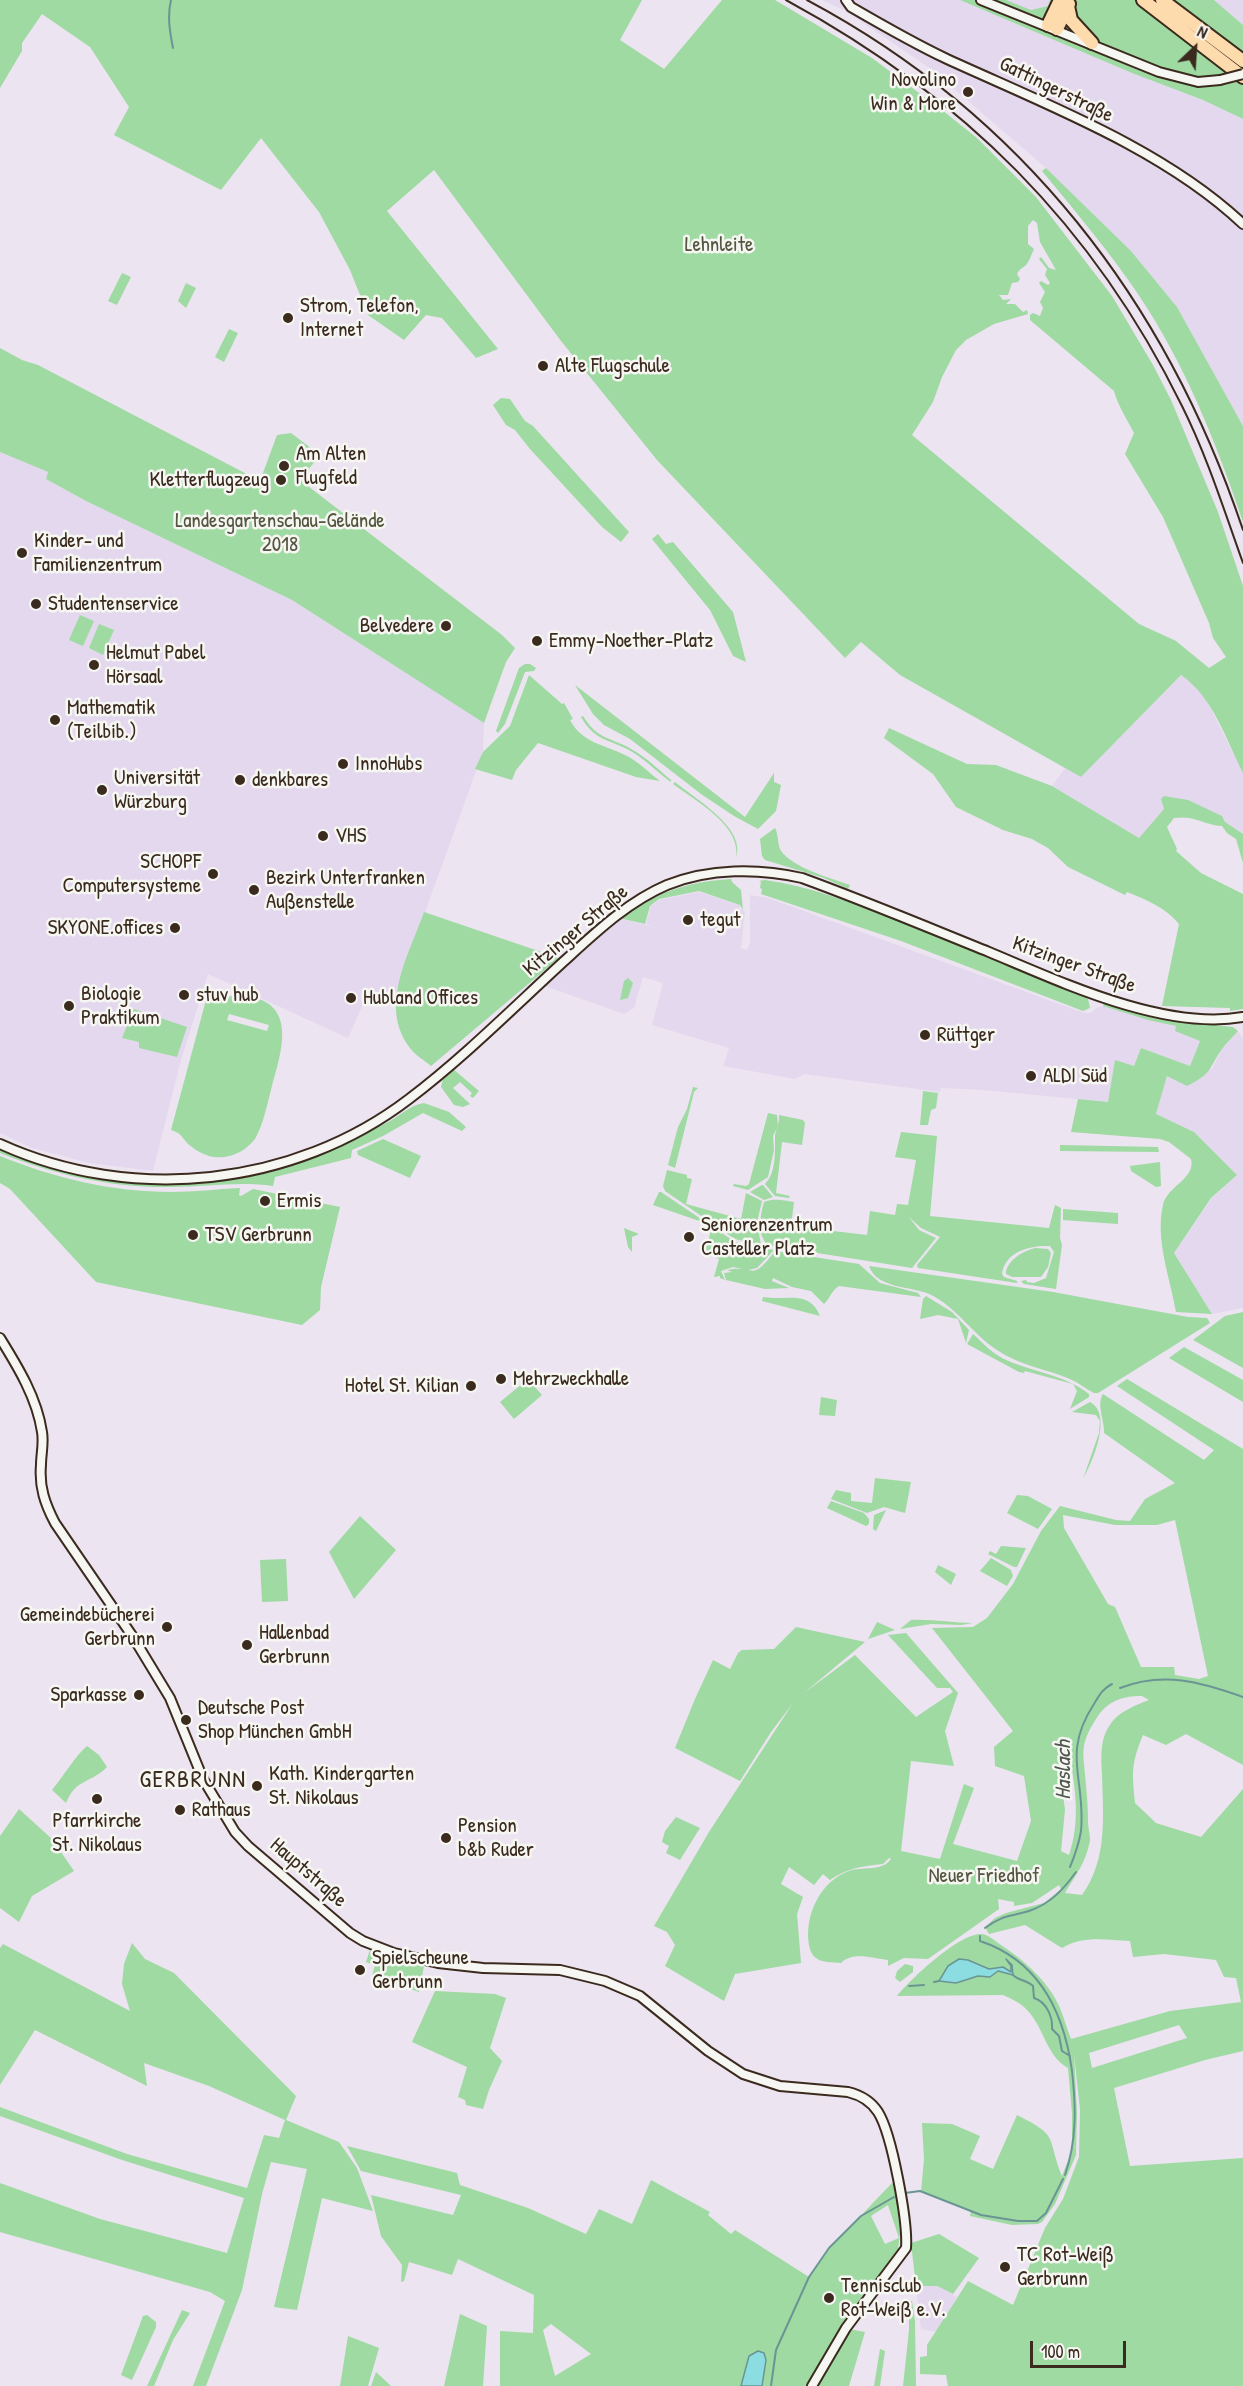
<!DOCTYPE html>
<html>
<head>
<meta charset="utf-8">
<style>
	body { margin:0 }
	#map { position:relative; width:1243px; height:2386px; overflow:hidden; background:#ece4f0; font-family:"Patrick Hand",sans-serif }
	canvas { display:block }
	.north { position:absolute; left:1165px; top:18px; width:60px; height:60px; -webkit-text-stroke:4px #f6f6f2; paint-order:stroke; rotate:25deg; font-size:16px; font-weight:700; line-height:24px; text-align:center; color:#3b2a1e }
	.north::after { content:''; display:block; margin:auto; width:21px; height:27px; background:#3b2a1e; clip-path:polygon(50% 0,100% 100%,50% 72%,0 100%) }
	.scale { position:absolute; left:1030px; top:2341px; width:96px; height:27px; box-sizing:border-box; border:3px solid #3b2a1e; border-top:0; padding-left:8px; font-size:18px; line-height:21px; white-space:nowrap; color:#3b2a1e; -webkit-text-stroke:4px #f6f6f2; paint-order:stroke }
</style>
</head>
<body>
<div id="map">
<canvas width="1243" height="2386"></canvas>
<div class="north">N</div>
<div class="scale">100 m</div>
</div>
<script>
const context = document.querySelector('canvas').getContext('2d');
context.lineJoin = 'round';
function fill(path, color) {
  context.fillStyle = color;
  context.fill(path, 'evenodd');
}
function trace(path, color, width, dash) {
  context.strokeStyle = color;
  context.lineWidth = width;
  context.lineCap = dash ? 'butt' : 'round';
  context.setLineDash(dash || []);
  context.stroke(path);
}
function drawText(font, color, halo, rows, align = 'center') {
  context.font = font + ' "Patrick Hand",sans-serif';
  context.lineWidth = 5;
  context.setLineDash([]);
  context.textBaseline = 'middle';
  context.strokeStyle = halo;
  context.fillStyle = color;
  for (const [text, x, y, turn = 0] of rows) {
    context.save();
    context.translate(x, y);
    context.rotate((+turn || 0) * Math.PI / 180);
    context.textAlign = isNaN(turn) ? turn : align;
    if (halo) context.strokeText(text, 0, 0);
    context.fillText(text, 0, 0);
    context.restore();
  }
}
const built = new Path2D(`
	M822,0H960L1132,73L1203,100L1243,119V426L1177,307L1131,251L1046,168L931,69L844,10Z
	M1006,0H1050L1048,6L1031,10Z
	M1214,0H1243V25Z
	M0,452L48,472L46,479L86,501L292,600L484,723L483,752L396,992H374L370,989L348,1038L208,974L181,1060L153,1171L89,1163L32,1148L0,1133Z
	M1181,675L1195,684L1207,701L1243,773V834L1225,822L1222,816L1161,799L1164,809L1139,838L1052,786L1066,767L1081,777Z
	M699,892L740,905L739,909L745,911L741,948L747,950L750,942V895L768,898L1084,1013H1091L1096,1008L1107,1005L1177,1026L1175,1031L1200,1041L1190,1066L1141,1048L1134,1066L1115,1061L1108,1102L983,1090L941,1088L940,1092L804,1074L795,1079L723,1066L729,1048L652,1025L663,983L643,977L634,1008L624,1014L539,984L615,917L657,928L646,924L651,906L659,900Z
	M1238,1031L1243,1039V1308L1212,1314L1174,1253L1211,1199L1237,1175L1194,1132L1156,1114L1167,1075L1212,1069L1222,1049Z
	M916,2286H937L957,2297L936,2332L921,2329Z`);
const green = new Path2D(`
	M0,0H642L620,40L664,69L722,0H775L872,58L942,110L977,138L1036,197L1112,296L1153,365L1171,400L1218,512L1243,586V773C1226,739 1213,697 1181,675L1081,777L900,675L861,642L845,658L657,460L561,341L434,170L387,211L498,349L476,358L442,318L426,315L404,340L368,315L350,270L319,212L261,138L221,190L114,135L129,107L90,47L42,14L22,43V51L0,88ZM1033,220L1037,223L1040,242L1056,270L1049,268L1041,257L1039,259L1047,269L1045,275L1050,283L1048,285L1041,281L1039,283L1045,292L1040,302L1043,308L1040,316L1033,313L1030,315V320L1114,391C1118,406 1127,419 1134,433L1125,454L1163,517L1209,623L1213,638L1226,657L1209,668L1176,641L1139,624L912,435L933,402L942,377L956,350L966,340L994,324L1028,314L1027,310L1023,312L1015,304H1006L1011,299L1003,300L999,295H1008L1012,283L1018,282L1020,279L1017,274C1020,268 1022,269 1026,265C1029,262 1032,253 1034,249L1028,244V226Z
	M960,0H1006L1031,10L1048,6L1050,0H1214L1243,25V119L1203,100L1132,73Z
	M1046,168L1131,251L1177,307L1243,426V522C1216,442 1185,364 1138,294C1109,251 1075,211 1042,171Z
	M122,273L131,277L117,305L108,301Z
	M186,283L196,288L186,308L178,301Z
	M229,329L238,333L224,362L215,357Z
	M0,348L22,360L38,365L260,481L277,435L291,433L320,455L300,480L502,635L515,648L506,662L484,723L292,600L86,501L46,479L48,472L0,452Z
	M501,398L510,399L525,421L533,426L629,532L621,542L602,527L530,449L515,430L506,425L493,405Z
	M658,534L666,544L673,542L733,612L746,662L733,656L710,610L652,539Z
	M80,615L94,621L83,646L69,640Z
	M99,624L114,630L103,655L89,648Z
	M525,664H530L536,668L534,671L525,672L505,724L498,733L496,731L519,668Z
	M529,675L562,704L564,703L573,719L570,720C582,743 605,745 625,755C638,761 649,773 660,781L636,777L538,743L516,770L512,780L475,769L483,752L510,726Z
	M575,685L745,817L774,773V782L781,785L776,811L758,829L734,816L701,794L630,739L604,725L593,714Z
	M583,716C598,741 612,737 633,750C647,758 659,770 671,780V782C658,773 647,761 634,753C612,739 596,743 581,717Z
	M889,728L967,764L996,765L1052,786L1139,838L1164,809L1161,799L1164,796L1188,800L1222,816L1225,822L1243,834V863L1236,839L1227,833L1222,826C1203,825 1196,815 1174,818L1167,827L1177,849L1176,851L1201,873L1243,894V1009L1230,1011V1008L1162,1006L1179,924C1165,907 1147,900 1127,892L1125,895L1068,867L1048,848L1032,839L1003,830L956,807L933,774L884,738Z
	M675,782C695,799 747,828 736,858C742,826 696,801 673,784Z
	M775,828C779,835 777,844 781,851C793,868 831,878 850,885L848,889L824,878L765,860L762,856L760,839Z
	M731,879L732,882L741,890L743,910L740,905L699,891L659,899L650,906L645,924L619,918C657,893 685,882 731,879Z
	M765,880C809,886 851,902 893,919C956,943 1017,971 1081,994L1088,999L1090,1008L1083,1011L901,941L761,894L762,889L760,888L761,882L759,881Z
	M424,912L559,958L431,1066C424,1060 415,1055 410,1048C378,1006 409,955 424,912Z
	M628,978L633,983L628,998L620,1000L624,981Z
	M240,995C298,1000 283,1047 272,1086C267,1104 264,1123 255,1139C239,1159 213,1164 192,1147C182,1140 184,1134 171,1130L206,1000L216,1003L231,996ZM229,1014L269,1025L267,1031L227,1020Z
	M1104,1002L1178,1021L1233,1027L1238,1031C1233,1037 1227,1042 1222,1049C1208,1069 1213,1073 1187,1086L1167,1076L1156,1114L1194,1132L1237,1175L1211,1198L1174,1253L1212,1314L1176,1312C1170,1277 1155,1240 1163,1205C1167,1186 1196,1179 1191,1159L1169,1142L1160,1139L1071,1132L1078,1099L1108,1102L1115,1060L1134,1066L1141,1048L1190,1066L1200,1041L1175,1031L1176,1026L1148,1020L1103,1006Z
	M134,1009L187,1027L177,1057L139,1048V1042L122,1038Z
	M453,1069L479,1091L473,1098L470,1096L472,1093L460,1082L453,1088L470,1104L463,1107L454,1105L441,1087L443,1079Z
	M693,1087L698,1088L694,1092L675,1168L668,1165L678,1127L687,1109Z
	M923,1091L938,1093L936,1108L931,1110L928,1125H920Z
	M424,1103L449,1112L466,1127L462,1131L423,1113L383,1136L352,1150L351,1158L275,1177L273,1186C239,1181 205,1187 171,1187C112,1188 55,1175 0,1153V1148C91,1186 212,1199 304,1158C331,1147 358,1136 384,1124C398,1118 409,1105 424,1103Z
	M768,1113L777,1115L778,1126L773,1136L774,1150L768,1177L748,1190L733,1186L734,1184L746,1186L749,1184Z
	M779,1115L803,1120L805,1123L802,1145L782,1142L776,1193L790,1196L789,1198L775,1196L765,1184C776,1173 775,1154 775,1138C775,1130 780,1124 779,1115Z
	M901,1132L937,1136L930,1216L1049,1228L1055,1205L1061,1208L1060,1238L1062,1245L1056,1289L1024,1284L1021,1281L1026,1280L1027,1282L1034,1283L1046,1278L1054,1252L1050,1246C1031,1245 1005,1251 1002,1274L1004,1277L1017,1281V1283L918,1268L917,1265L940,1237L921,1228L909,1217L919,1230L936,1238L912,1268L767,1245C757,1231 760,1218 764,1202C774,1198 783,1200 794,1202L791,1226L867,1235L870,1211L895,1215L897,1204L908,1205L916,1160L895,1157Z
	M383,1139L421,1156L410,1178L358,1155L357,1151Z
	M1060,1145L1158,1147L1159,1152L1060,1151Z
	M0,1156C54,1178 112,1192 171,1192C194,1192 217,1189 240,1188L239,1195L241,1196L253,1189L340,1207L321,1287L320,1310L302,1325L96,1282L10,1189L0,1183Z
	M1160,1162L1161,1186L1156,1187L1131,1171L1130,1166Z
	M667,1170L687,1175V1178L692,1179L686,1204L741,1219L746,1193L762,1201L757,1222L761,1245L735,1239L665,1191L663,1186Z
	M762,1185H763L773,1197L764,1200L750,1192Z
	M659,1192H661L735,1242L774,1250L757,1268L748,1270L733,1267L721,1271L725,1280L720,1278V1276L714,1277L719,1259L702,1250L708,1242L711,1230L705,1223L653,1205Z
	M1063,1209L1118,1213V1224L1063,1220Z
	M624,1228L639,1234L632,1237V1252L628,1247Z
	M1035,1248L1048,1249L1051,1253L1048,1267L1041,1277H1012L1006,1274C1006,1261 1023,1251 1035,1248Z
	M775,1251L859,1264L880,1283L918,1293L921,1297L839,1286C831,1291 831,1297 824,1304L811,1291L792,1287L773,1278L772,1281L789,1288L765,1289L726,1280L724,1273L732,1272L727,1270C756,1264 750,1284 775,1251Z
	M869,1266L1053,1292L1188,1317L1207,1318L1210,1323L1098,1393H1094C1086,1389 1079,1383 1070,1379C1046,1369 1019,1365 997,1350C972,1334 957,1307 929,1294C911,1286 877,1289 869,1266Z
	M926,1296L952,1312L969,1330L966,1343L958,1319L938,1315L920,1319L923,1299Z
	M763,1297C785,1301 810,1289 820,1316L762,1301Z
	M1243,1312V1368L1193,1340L1225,1316Z
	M973,1334C983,1343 991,1352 1002,1358C1030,1372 1064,1374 1089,1394V1397L1070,1409L1077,1391L1073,1384L1025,1371L1024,1373L1019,1372L967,1344Z
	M1184,1347L1243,1380V1402L1169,1358Z
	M528,1379L542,1395L514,1419L500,1402Z
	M1127,1379L1243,1449V1765L1186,1734L1166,1745L1143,1735C1131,1764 1132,1772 1135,1803L1156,1823L1201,1837L1243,1789V2051L1205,2060L1114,2088L1130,2166L1243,2158V2386H948L946,2375L920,2374V2357L927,2356V2345L968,2281L1013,2305L1045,2228L1063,2199L1079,2157L1080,2110L1074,2054L1077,2112L1076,2155L1055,2204L1042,2222L1038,2224L1012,2225L970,2216L971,2211L921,2192L924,2159L922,2123L952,2124L980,2136L970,2159L993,2169L1017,2115C1061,2137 1046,2137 1062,2176L1072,2150V2113L1068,2068C1046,2056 1044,2027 1027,2010C1021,2003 1012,1999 1003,1995L897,1996C911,1979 958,1934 981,1934C988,1934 995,1941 1001,1945C1024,1960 1049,1982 1060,2008C1064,2018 1067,2029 1071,2039L1170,2011L1241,2002L1236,1978L1224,1977L1216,1960L1164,1954L1133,1957L1130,1941C1108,1940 1082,1935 1062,1948L1025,1925L989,1934L985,1927L995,1918L1006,1913L1044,1903L1061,1889L1059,1885L1032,1903L1014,1906V1902L998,1899L999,1909L928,1959L904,1958L888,1966V1960C873,1958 852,1951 841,1963C826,1962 812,1963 809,1945C804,1915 821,1879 852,1870C865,1867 883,1871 891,1859L889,1858L883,1864C863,1866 847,1868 830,1880L823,1874L814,1885L789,1867L781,1884L803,1897L797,1914L801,1963L735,1974L724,2001L665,1966L675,1945L667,1932L654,1926L709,1832L793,1703L771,1732L740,1781L675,1748L695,1699L713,1660L730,1669L738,1653L742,1650L774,1649L796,1627L865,1642L804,1693L855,1655L916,1717L953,1692L950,1688H937L888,1635L906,1633L958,1693L945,1731L954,1766L911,1761L901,1851L940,1859L964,1784L974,1788L953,1844L1017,1861L1031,1821L1024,1776L995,1766L994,1747L1013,1731L932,1628L973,1627L987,1618L1013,1584L1041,1531L1060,1506L1116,1520L1130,1521L1145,1499L1175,1483L1104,1433C1105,1421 1096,1405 1103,1394L1204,1460L1214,1450L1117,1386ZM1063,1515L1115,1525H1157L1175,1520L1208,1676L1199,1679L1175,1675L1174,1667H1141L1115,1607L1108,1604L1064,1528ZM1142,1696L1149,1700C1132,1707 1117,1712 1108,1728C1100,1741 1101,1759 1102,1774C1103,1816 1108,1859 1082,1895L1065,1893C1076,1874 1086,1863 1090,1840C1090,1834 1088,1828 1088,1821C1088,1809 1087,1797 1086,1785C1084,1754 1078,1747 1096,1719C1107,1701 1122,1696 1142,1696ZM1070,1758C1076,1792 1080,1822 1069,1855L1061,1851L1065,1810L1059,1764ZM1179,2025L1187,2038L1092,2068L1089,2053Z
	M821,1397L837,1400L835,1416L819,1415Z
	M1090,1402C1113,1414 1093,1462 1083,1479L1099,1433L1100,1421L1096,1415L1072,1412Z
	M875,1478L911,1482L905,1513L884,1507L867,1513L831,1499L836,1490L851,1493V1501L872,1503Z
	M1017,1495L1028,1496L1052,1509L1038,1529L1007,1513Z
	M831,1501L864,1513L869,1519V1524L866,1526L827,1508Z
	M886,1510L876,1531L873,1529L874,1515Z
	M360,1516L396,1550L354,1599L329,1552Z
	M1001,1546L1026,1548L1017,1567H1014L988,1554L990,1551L996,1554Z
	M991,1558L1011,1570L1013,1576L1007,1586L980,1571Z
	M286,1559L288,1601L262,1602L260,1560Z
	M938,1565L956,1574L951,1585L935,1572Z
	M911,1620C932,1619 952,1623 973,1623L961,1625L931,1624L900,1629Z
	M877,1622L895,1630L868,1639Z
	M87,1746L99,1755L107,1767C92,1783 76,1778 66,1803L52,1790C63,1777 75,1756 87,1746Z
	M19,1809L52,1839L74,1871L32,1896L19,1922L0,1908V1836Z
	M676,1817L700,1828L680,1860L666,1853L669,1846L662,1842L665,1831Z
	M132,1943L145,1959L174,1973L296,2096L286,2120L339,2142L357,2168L373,2211L322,2198L297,2310L274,2307L307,2169L271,2162L262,2194L242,2290L206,2386H193L225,2301L210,2292L0,2232V2183L100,2219L227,2253L244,2198L122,2160L0,2116V2107L127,2154L247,2188L264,2135L279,2138L285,2120L209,2086L144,2063L147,2086L35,2030L0,2085V1948L3,1944L130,2011L122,1984L124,1964Z
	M370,1950L424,1966L419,1992L372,1976L375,1965L366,1962Z
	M905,1964L913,1966V1972L900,1982L895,1978L897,1971Z
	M435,1991L495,1994L506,1998L490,2048L502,2061L489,2090L483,2109L466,2105L465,2100L458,2097L467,2067L412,2042Z
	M347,2146L457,2173L460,2185L528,2208L586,2234L599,2209L632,2224L651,2180L710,2212L708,2215L731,2234L735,2230L809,2277L830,2248L892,2183L895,2185L900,2232L898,2251L847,2316L806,2386H500V2331L533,2333L534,2295L458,2259L452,2275L409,2262L404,2281L401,2282L402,2265L381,2236L371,2195L453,2215L461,2195L361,2171ZM888,2205L899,2238L885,2244L871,2216ZM551,2324L591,2354L555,2376L543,2330Z
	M939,2234L979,2258L953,2294L937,2286H916L911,2243Z
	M909,2301H912L915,2321L916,2386H903L909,2330Z
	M182,2310L190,2313L173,2340L154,2386H147Z
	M460,2314L487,2326L483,2386H444Z
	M147,2315L156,2322V2327L132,2380L121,2375L143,2316Z
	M849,2329L865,2332L849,2386H815Z
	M348,2336L379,2348L368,2386H340Z
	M880,2349L885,2351L880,2386H874Z
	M376,2372L391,2386H371Z`);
const water = new Path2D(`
	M959,1959L968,1960L989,1969L1003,1967L1011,1972V1966L1006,1959L1012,1965L1013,1975L998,1971L990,1977L978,1976L956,1983L939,1981L948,1966Z
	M758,2351L764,2353L766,2360L762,2386H741L749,2356Z`);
const stream = new Path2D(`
	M171,0C167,16 170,33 173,48
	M1120,1688C1163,1671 1201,1682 1243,1697
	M1070,1867C1075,1855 1079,1843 1081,1831C1086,1779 1061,1754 1094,1704C1099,1696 1102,1689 1112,1684
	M985,1928C1002,1915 1010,1917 1029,1911C1050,1904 1063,1890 1076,1872
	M980,1936V1941C1040,1961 1064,2012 1072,2071C1076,2107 1077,2140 1065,2175
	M1013,1975C1019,1981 1027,1980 1033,1986L1034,1998C1047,2002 1053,2018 1052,2029L1059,2036L1062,2051L1070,2056
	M934,1982L939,1981
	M909,1986L924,1985
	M905,2193L920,2191L981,2215L1018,2221H1037L1046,2213L1063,2179
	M771,2386L776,2350L809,2277L829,2248L861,2216L894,2197`);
const minor = new Path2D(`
	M846,0L851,7C882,25 913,43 947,59C1045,104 1164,149 1243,224
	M981,0L1159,72L1198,82L1220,80
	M0,1144C132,1204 294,1187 409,1099C463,1058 512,1009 562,963C594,934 627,902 667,885C709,868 759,868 802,878C865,901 927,927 989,952C1061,982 1164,1031 1243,1017
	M0,1338C18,1367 37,1398 42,1432C44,1443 41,1454 41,1465C39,1487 45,1504 55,1523L133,1637L170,1698L203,1779L235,1832L248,1846L350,1933L363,1941L394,1953L438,1963L483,1968L560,1970L605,1981L640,1996L708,2051L743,2074L780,2086L848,2092C860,2095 871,2101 878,2112C892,2134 908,2222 906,2248L846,2328L812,2386`);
const highway = new Path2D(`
	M1143,0L1243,77
	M1162,0L1243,61
	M1068,6L1071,20L1092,43
	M1048,25L1060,0
	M1057,29L1069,4`);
const rail = new Path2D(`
	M786,0C963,96 1093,225 1182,406C1207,456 1224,510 1243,563
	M807,0C1023,115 1166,301 1243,530`);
const minorBridge = new Path2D(`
	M1220,80L1243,74`);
const markers = [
	[968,92,6,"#3b2a1e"],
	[288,318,6,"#3b2a1e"],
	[543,366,6,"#3b2a1e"],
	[284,466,6,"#3b2a1e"],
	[281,480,6,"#3b2a1e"],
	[22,553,6,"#3b2a1e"],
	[36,604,6,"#3b2a1e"],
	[446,626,6,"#3b2a1e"],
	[537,641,6,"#3b2a1e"],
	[94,665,6,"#3b2a1e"],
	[55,720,6,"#3b2a1e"],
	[343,764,6,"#3b2a1e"],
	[240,780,6,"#3b2a1e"],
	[102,790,6,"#3b2a1e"],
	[323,836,6,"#3b2a1e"],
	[213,874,6,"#3b2a1e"],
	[254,890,6,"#3b2a1e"],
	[688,920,6,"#3b2a1e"],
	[175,928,6,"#3b2a1e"],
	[184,995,6,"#3b2a1e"],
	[351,998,6,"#3b2a1e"],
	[69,1006,6,"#3b2a1e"],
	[925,1035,6,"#3b2a1e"],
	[1031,1076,6,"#3b2a1e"],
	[265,1201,6,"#3b2a1e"],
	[193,1235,6,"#3b2a1e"],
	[689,1237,6,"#3b2a1e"],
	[501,1379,6,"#3b2a1e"],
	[471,1386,6,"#3b2a1e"],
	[167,1627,6,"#3b2a1e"],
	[247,1645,6,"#3b2a1e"],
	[139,1695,6,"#3b2a1e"],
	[186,1720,6,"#3b2a1e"],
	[257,1786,6,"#3b2a1e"],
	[97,1799,6,"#3b2a1e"],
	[180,1810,6,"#3b2a1e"],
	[446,1838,6,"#3b2a1e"],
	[360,1970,6,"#3b2a1e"],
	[1005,2267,6,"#3b2a1e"],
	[829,2298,6,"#3b2a1e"]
];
const poiNames = [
	["Novolino",956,80,"right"],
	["Win & More",956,104,"right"],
	["Strom, Telefon,",300,306],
	["Internet",300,330],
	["Alte Flugschule",555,366],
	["Am Alten",296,454],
	["Flugfeld",296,478],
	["Kletterflugzeug",269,480,"right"],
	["Kinder- und",34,541],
	["Familienzentrum",34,565],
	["Studentenservice",48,604],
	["Belvedere",434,626,"right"],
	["Emmy-Noether-Platz",549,641],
	["Helmut Pabel",106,653],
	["Hörsaal",106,677],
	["Mathematik",67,708],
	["(Teilbib.)",67,732],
	["InnoHubs",355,764],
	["Universität",114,778],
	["Würzburg",114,802],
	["denkbares",252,780],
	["VHS",335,836],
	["SCHOPF",201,862,"right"],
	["Computersysteme",201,886,"right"],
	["Bezirk Unterfranken",266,878],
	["Außenstelle",266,902],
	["tegut",700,920],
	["SKYONE.offices",163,928,"right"],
	["Biologie",81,994],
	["Praktikum",81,1018],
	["stuv hub",196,995],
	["Hubland Offices",363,998],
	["Rüttger",937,1035],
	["ALDI Süd",1043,1076],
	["Ermis",277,1201],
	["Seniorenzentrum",701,1225],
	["Casteller Platz",701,1249],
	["TSV Gerbrunn",205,1235],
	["Mehrzweckhalle",513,1379],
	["Hotel St. Kilian",459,1386,"right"],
	["Gemeindebücherei",155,1615,"right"],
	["Gerbrunn",155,1639,"right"],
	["Hallenbad",259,1633],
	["Gerbrunn",259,1657],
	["Sparkasse",127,1695,"right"],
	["Deutsche Post",198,1708],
	["Shop München GmbH",198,1732],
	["Kath. Kindergarten",269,1774],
	["St. Nikolaus",269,1798],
	["Rathaus",192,1810],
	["Pfarrkirche",97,1821,"center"],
	["St. Nikolaus",97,1845,"center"],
	["Pension",458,1826],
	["b&b Ruder",458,1850],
	["Spielscheune",372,1958],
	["Gerbrunn",372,1982],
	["TC Rot-Weiß",1017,2255],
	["Gerbrunn",1017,2279],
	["Tennisclub",841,2286],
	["Rot-Weiß e.V.",841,2310]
];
const streetNames = [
	["Gattingerstraße",1056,90,26],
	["Kitzinger Straße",576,931,-40],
	["Kitzinger Straße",1074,965,20],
	["Hauptstraße",308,1873,41]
];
const parkNames = [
	["Lehnleite",719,245],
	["Landesgartenschau-Gelände",280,521],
	["2018",280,545],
	["Neuer Friedhof",984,1876]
];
const waterNames = [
	["Haslach",1064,1770,-90]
];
const quarterNames = [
	["GERBRUNN",193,1781]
];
fill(built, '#e4d8ee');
fill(green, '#9edaa2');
fill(water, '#8bdde2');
trace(water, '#6b9594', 1.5);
trace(stream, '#6b9594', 2);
trace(minor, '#3b2a1e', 12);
trace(highway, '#3b2a1e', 16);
trace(minor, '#f6f6f2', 8);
trace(highway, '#fedbac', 12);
trace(rail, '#3b2a1e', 2);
trace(minorBridge, '#3b2a1e', 12, []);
trace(minorBridge, '#f6f6f2', 8);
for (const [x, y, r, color] of markers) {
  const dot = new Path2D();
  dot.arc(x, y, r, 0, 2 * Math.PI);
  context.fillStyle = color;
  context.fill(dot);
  trace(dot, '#f6f6f2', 2);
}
drawText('21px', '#3b2a1e', '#f6f6f2', poiNames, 'left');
drawText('21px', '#3b2a1e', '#f6f6f2', streetNames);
drawText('21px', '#54563f', '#f6f6f2', parkNames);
drawText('italic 22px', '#4f574f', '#f6f6f2', waterNames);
context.letterSpacing = '1.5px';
drawText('24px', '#3b2a1e', '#f6f6f2', quarterNames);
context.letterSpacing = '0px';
</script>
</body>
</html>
